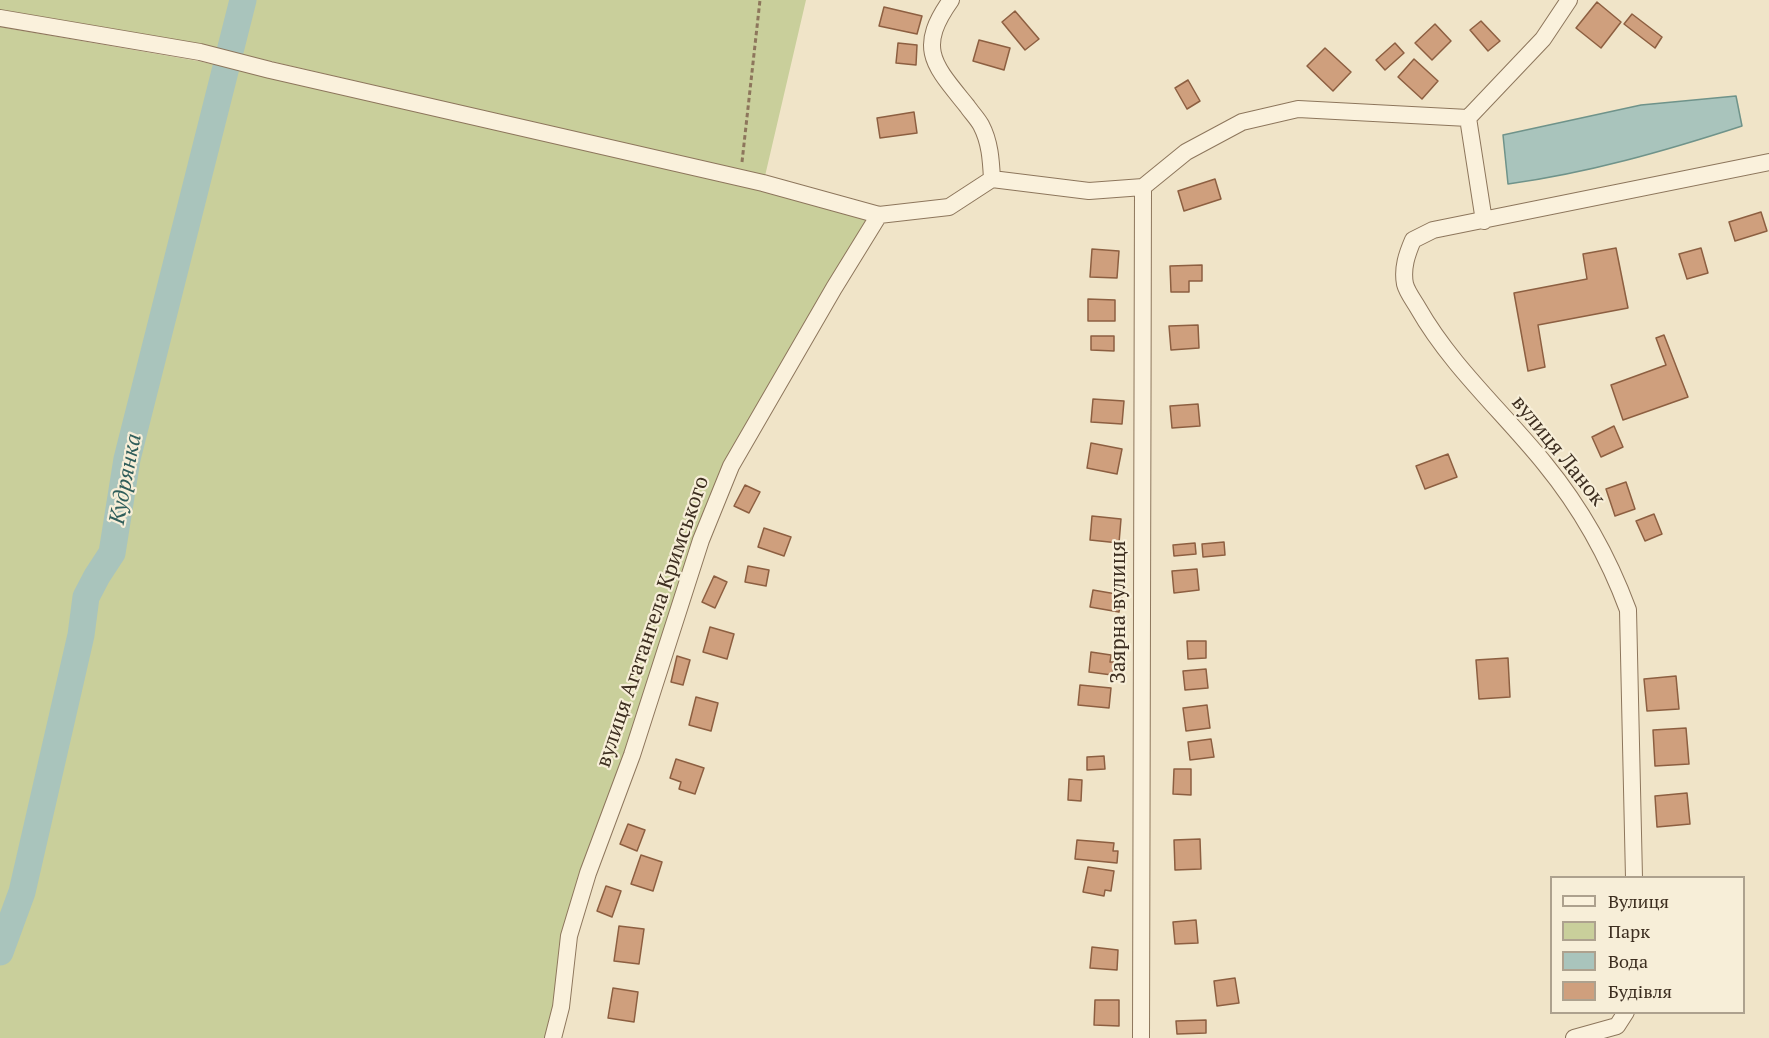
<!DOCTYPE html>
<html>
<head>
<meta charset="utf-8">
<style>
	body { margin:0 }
	#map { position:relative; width:1769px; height:1038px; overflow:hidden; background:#f0e4c8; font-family:"PT Serif",serif }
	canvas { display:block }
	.legend { position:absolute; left:1550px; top:876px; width:195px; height:138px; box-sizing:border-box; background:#f7eed8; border:2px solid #ada18e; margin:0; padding:8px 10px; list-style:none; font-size:18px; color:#3d2e20 }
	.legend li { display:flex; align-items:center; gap:12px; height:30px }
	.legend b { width:30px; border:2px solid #ada18e }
</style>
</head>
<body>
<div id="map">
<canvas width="1769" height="1038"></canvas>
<ul class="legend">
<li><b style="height:8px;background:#faf1dc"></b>Вулиця</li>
<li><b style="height:16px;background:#c9cf9b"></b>Парк</li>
<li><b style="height:16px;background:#a9c4bc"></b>Вода</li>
<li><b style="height:16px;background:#cf9f7d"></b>Будівля</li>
</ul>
</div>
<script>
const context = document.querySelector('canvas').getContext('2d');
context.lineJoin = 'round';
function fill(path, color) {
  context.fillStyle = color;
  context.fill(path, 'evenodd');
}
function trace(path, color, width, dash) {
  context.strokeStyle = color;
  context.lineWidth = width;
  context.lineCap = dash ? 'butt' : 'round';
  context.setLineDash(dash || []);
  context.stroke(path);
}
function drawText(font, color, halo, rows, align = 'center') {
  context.font = font + ' "PT Serif",serif';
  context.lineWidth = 4.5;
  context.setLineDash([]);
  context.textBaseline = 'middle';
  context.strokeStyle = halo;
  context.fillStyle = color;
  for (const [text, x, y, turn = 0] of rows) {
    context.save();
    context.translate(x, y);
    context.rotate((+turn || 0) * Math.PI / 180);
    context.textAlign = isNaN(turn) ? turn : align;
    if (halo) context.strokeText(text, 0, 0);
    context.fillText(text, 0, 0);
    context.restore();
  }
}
const green = new Path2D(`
	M0,0H806L765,176L201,45L0,11Z
	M0,27L198,61L763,190L870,219L727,465L628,753L548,1038H0Z`);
const water = new Path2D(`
	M1736,96L1742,126C1665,151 1588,173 1508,184L1503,135L1641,105Z`);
const river = new Path2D(`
	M0,952L22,892L81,635L86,597L97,576L112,553L127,459L243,0`);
const building = new Path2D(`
	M1597,2L1621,22L1601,48L1576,28Z
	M884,7L922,16L917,34L879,26Z
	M1015,11L1039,39L1025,50L1002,22Z
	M1632,14L1662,37L1655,48L1624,24Z
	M1481,21L1500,41L1488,51L1470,30Z
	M1435,24L1451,41L1432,60L1415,43Z
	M979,40L1010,48L1004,70L973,61Z
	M898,43L917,45L916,65L896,63Z
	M1395,43L1404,53L1385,70L1376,60Z
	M1325,48L1351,72L1333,91L1307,66Z
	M1414,59L1438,81L1422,99L1398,77Z
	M1188,80L1200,101L1187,109L1175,88Z
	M914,112L917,133L880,138L877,118Z
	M1215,179L1221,199L1184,211L1178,191Z
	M1761,212L1767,231L1735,241L1729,222Z
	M1616,248L1628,308L1538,325L1545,367L1528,371L1514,293L1587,279L1583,254Z
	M1701,248L1708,273L1687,279L1679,254Z
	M1092,249L1119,251L1117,278L1090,277Z
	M1202,265V281H1189V292H1171L1170,266Z
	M1088,299L1115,300V321H1088Z
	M1198,325L1199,348L1171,350L1169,326Z
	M1664,335L1688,397L1623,420L1611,385L1666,365L1656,338Z
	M1091,336H1114V351L1091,350Z
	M1093,399L1124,401L1122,424L1091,422Z
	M1198,404L1200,426L1172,428L1170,406Z
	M1614,426L1623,447L1601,457L1592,437Z
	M1091,443L1122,449L1117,474L1087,468Z
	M1448,454L1457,477L1425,489L1416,466Z
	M1626,482L1635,509L1615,516L1606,489Z
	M745,485L760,492L749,513L734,506Z
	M1654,514L1662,534L1645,541L1636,521Z
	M1092,516L1121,519L1119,543L1090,540Z
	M764,528L791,537L784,556L758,547Z
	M1224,542L1225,555L1203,557L1202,544Z
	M1195,543L1196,554L1174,556L1173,545Z
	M748,566L769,570L766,586L745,582Z
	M1197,569L1199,590L1174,593L1172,571Z
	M714,576L727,582L715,608L702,602Z
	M1093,590L1122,595L1119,612L1090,607Z
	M710,627L734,634L727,659L703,652Z
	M1187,641H1206V658L1188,659Z
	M1091,652L1111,655L1110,662H1114L1112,675L1089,672Z
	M677,656L690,660L683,685L671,682Z
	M1508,658L1510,697L1479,699L1476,660Z
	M1206,669L1208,688L1185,690L1183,671Z
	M1676,676L1679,709L1647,711L1644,679Z
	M1080,685L1111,688L1109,708L1078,705Z
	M696,697L718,703L711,731L689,725Z
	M1207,705L1210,728L1186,731L1183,708Z
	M1686,728L1689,764L1655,766L1653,730Z
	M1211,739L1214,757L1190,760L1188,742Z
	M1104,756L1105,769L1087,770V757Z
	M676,759L704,768L695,794L679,789L681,782L670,778Z
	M1174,769H1191V795L1173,794Z
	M1069,779L1082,780L1081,801L1068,800Z
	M1687,793L1690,824L1657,827L1655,796Z
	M628,824L645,830L637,851L620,844Z
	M1200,839L1201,869L1175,870L1174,840Z
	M1077,840L1114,843L1113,851H1118L1117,863L1075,859Z
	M641,855L662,862L653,891L631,884Z
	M1088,867L1114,871L1111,891L1105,890L1104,896L1083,892Z
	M606,886L621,891L612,917L597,911Z
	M1196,920L1198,943L1175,944L1173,922Z
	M619,926L644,929L639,964L614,961Z
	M1092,947L1118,950L1117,970L1090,968Z
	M1235,978L1239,1003L1217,1006L1214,981Z
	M613,988L638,992L634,1022L608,1018Z
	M1095,1000H1119V1026L1094,1025Z
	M1206,1020V1033L1177,1034L1176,1021Z`);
const path = new Path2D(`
	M742,162L760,0`);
const street = new Path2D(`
	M951,0C916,49 934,65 967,106C971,112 977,118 981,125C990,142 991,160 992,179
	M0,18L200,52L270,70L763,183L879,215L949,207L992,179L1089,191L1143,187L1186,152L1242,122L1298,109L1468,118L1543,39L1569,0
	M1468,118L1484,221
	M1634,878L1628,610C1608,556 1581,508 1545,464C1503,412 1451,366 1418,308C1414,301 1407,292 1405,284C1402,268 1407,254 1413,240L1433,230L1769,162
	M553,1038L561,1007L569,936L588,873L632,755L701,540L731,466L834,288L879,215
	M1141,1038L1143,187
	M1574,1038L1617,1026L1626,1012`);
const streetNames = [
	["вулиця Ланок",1558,451,51],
	["Заярна вулиця",1119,612,-90],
	["вулиця Агатангела Кримського",653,622,-71]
];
const waterNames = [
	["Кудрянка",126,479,-79]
];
fill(green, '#c9cf9b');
fill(water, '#a9c4bc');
trace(water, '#6f938a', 1.5);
trace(river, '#a9c4bc', 27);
fill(building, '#cf9f7d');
trace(building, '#8d5f41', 1.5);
trace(street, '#8d765c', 18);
trace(path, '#8d765c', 3, [4.5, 3]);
trace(street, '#faf1dc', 16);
drawText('21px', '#3d2e20', '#f7eed8', streetNames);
drawText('italic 22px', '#2f5d5a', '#f7eed8', waterNames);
</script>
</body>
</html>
